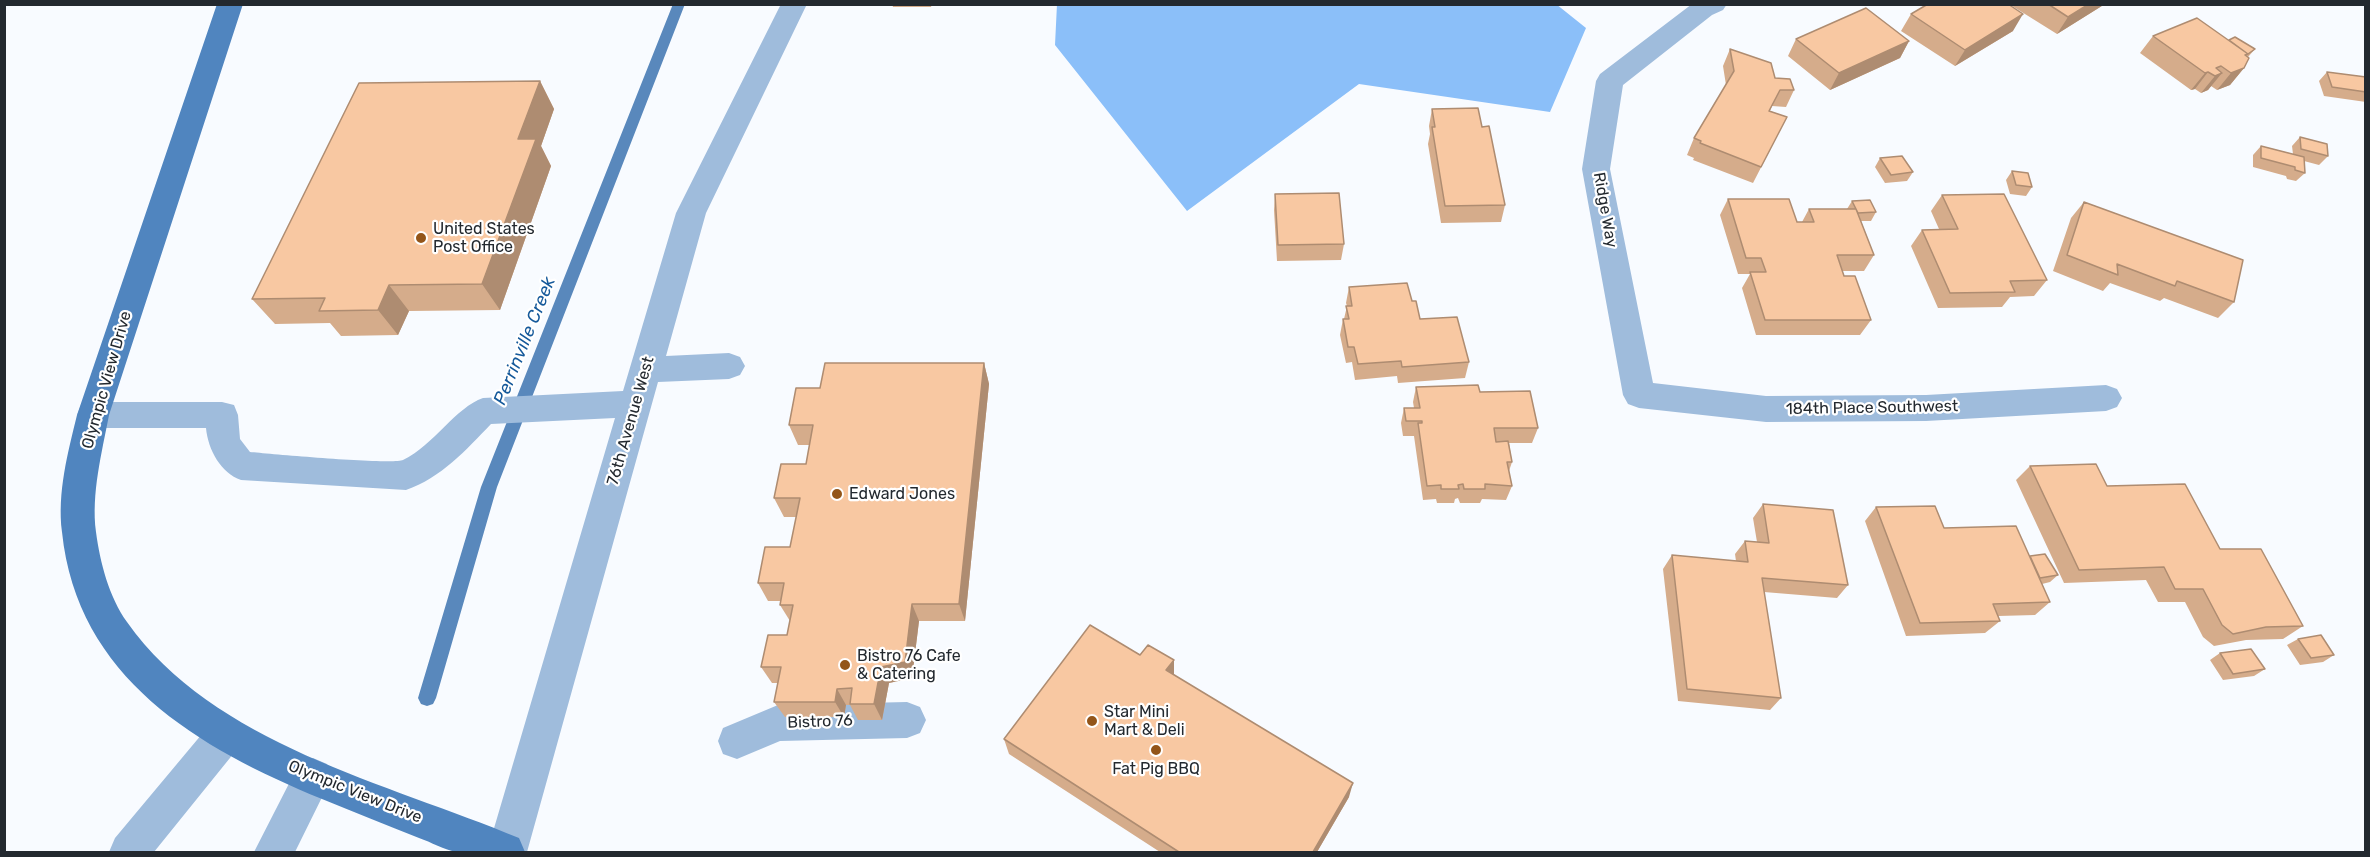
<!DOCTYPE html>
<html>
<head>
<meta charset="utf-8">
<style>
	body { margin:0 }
	#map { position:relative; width:2370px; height:857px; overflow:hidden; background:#f8fbff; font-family:Rubik,sans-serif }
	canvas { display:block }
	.frame { position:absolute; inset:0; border:6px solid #23292f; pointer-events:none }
</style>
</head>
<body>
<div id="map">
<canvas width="2370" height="857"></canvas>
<div class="frame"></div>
</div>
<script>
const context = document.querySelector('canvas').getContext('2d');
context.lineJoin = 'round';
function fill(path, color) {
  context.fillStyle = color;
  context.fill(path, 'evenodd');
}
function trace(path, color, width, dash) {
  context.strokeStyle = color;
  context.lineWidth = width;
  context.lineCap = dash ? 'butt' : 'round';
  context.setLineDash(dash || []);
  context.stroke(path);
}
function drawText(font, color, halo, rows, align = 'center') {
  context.font = font + ' Rubik,sans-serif';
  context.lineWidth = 4.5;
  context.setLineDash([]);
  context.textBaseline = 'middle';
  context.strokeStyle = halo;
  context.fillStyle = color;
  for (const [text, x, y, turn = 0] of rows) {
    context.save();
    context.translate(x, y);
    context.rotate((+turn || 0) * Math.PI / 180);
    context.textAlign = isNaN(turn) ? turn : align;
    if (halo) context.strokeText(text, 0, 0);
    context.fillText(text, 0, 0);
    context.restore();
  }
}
const forest = new Path2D(`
	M1057,4H1556L1586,28L1550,112L1359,84L1187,211L1055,45Z`);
const stream = new Path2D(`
	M673,4H685L497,487L436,698L433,704L427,706L421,704L418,698L481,487Z`);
const minor = new Path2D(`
	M781,4H807L706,213L666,356L729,353L740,357L745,366L740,375L729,379L658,382L527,852H487L615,418L491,424C466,450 441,478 406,490L241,480C221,473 208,450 206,428H93L81,425L77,415L81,405L93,402H222L234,405L238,415L240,439L250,452C272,454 393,465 403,460C434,445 456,407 483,398L623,391L676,213Z
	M1692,4H1727L1723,10L1712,15L1623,85L1610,169L1653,383L1766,396L1926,395L2106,385L2117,389L2122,398L2117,407L2106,411L1926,421L1766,422L1639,408L1628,404L1623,395L1582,169L1596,81L1600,74Z
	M907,702L920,707L926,720L920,733L907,738L780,741L737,759L723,754L718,741L723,728L778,705Z
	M225,717L238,722L244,735L238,748L154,852H109L115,838L212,722Z
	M313,758L327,764L332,777L295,852H254L299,764Z`);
const major = new Path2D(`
	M217,4H243L109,415C102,452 91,494 96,532C100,562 109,597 127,622C213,744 387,783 519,838L525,852C503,852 478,856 457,852C444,850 431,842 419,838C386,825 354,812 322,799C198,748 77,678 62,532C57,493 68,452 77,415Z`);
const wall = new Path2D(`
	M892,4H932L931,7H893Z
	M2009,4H2105L2057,34Z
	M1911,14L2013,31L1955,66L1901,31Z
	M2153,36L2229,40L2255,49L2248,57L2244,68L2230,85L2217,90L2211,86L2208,90L2201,93L2195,89L2191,90L2140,53Z
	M1796,39L1909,41L1900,58L1830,90L1788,56Z
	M1730,49L1794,90L1786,107L1772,106L1770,111L1787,117L1753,183L1693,160L1694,158L1687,155L1694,138L1726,85L1723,66Z
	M2327,72L2366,77V102L2324,96L2319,81Z
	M540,81L554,109L541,146L551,166L500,310L409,311L398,335L341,336L330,323L275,324L252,299Z
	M1432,109L1482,127L1505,205L1501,222L1441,223L1428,144L1430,134L1429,126Z
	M2300,137L2328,156L2319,165L2304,161L2305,173L2296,181L2287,179L2286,176L2253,167V155L2261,146L2293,154L2292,146Z
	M1880,158L1913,172L1907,181L1885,183L1875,167Z
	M2012,171L2032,187L2026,196L2010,194L2006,180Z
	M1275,194L1344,244L1341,260L1277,261L1274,210Z
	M1942,195L2047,280L2034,296L2010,297L2002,307L1938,308L1911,246L1922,230L1939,229L1931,211Z
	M1728,199L1797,222H1802L1809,209H1847L1852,201L1876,212L1871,221H1861L1874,255L1864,271H1842L1844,276L1871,320L1860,335H1756L1742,288L1750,274H1738L1720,215Z
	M2084,202L2234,302L2218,318L2164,298L2160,301L2110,283L2103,291L2053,271L2071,218Z
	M1349,287L1412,301L1420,319L1469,362L1465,378L1398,383L1397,376L1355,380L1352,362L1346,363L1340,335L1343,319H1344L1347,306L1346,303Z
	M984,363L989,384L965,621H919L912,678L889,683L882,720H858L850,705H846L844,717H785L774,702L778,683H772L761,667L787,635L790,621L780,605L781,601H768L758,583L790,547L796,517H784L774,498L806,464L810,445H798L789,425L820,388Z
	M1416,387L1480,392L1538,428L1532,443H1509L1512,462L1509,471L1512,486L1506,500L1482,499L1480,503H1460L1458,498L1455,499L1454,503H1437L1436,499L1423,500L1414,436H1403L1401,423L1404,408H1414L1413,402Z
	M2030,466L2107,486L2220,549L2303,626L2283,639L2246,640L2214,646L2203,637L2185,602H2158L2146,580L2064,583L2016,480Z
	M1763,504L1848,585L1837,598L1764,592L1781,698L1770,710L1678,701L1663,569L1672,555L1736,561L1735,554L1745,541L1757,542L1753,518Z
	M1876,507L2030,556L2058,575L2050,582L2042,584L2050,602L2035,615L1998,616L2000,621L1985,633L1906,636L1865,521Z
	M2298,639L2334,655L2323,662L2300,665L2287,645Z
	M2220,653L2265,669L2254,676L2223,680L2210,660Z
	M1174,675L1349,797L1317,852H1160L1009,754L1004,739Z`);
const shadedWall = new Path2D(`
	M2089,4H2105L2057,34L2068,17Z
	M2023,14L2013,31L1955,66L1965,50Z
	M1909,41L1900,58L1830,90L1839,73Z
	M2244,68L2230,85L2217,90L2231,73Z
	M2208,72L2195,89L2191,90L2205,73Z
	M2222,73L2208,90L2201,93L2215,76Z
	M540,81L554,109L541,146L551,166L500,310L482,284L518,139Z
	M389,285L409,311L398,335L378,310Z
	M984,363L989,384L965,621L959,604Z
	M912,604L919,621L912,678L889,683L882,720L874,704L881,667Z
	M1174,660V677L1166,670Z
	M837,689L846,705L844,717L835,702Z
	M1353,783L1349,797L1317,852H1313Z`);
const building = new Path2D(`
	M1928,4H2008L2023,14L1965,50L1911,14Z
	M2048,4H2089L2068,17Z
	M1866,8L1909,41L1839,73L1796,39Z
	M2197,18L2248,54L2245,55L2249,58L2244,68L2231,73L2221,66L2216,68L2222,73L2215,76L2208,72L2205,73L2153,36Z
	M2235,37L2255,49L2248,54L2229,40Z
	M1730,49L1771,63L1775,78L1790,79L1794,90H1780L1769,111L1787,117L1761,167L1700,143L1701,141L1694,138L1734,71Z
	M2327,72L2366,77V92L2332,87Z
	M540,81L518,139H536L482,284L389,285L378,310L319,311L325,298L252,299L359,83Z
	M1478,108L1482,127L1489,126L1505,205L1445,206L1432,127H1435L1432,109Z
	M2300,137L2327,144L2328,156L2301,149Z
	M2261,146L2304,157L2305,173L2295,170V167L2261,158Z
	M1902,156L1913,172L1891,175L1880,158Z
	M2012,171L2028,173L2032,187L2016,185Z
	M1339,193L1344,244L1278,245L1275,194Z
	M2004,194L2047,280L2010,281L2015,292L1950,293L1922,230L1958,229L1942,195Z
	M1728,199H1789L1797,222H1814L1809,209H1856L1874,255H1837L1844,276H1855L1871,320H1765L1750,272H1766L1761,258H1746Z
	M1870,200L1876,212L1858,213L1852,201Z
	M2084,202L2243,260L2234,302L2177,281L2175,286L2117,264L2118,275L2067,255Z
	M1407,283L1412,301H1416L1420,319L1457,317L1469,362L1402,367L1401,361L1358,364L1354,347H1348L1343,319H1349L1346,306H1352L1349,287Z
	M825,363H984L959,604H912L905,662L881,667L874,704H850L852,688L837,689L835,702H774L781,667H761L768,635H787L793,605H780L784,583H758L765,547H790L800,498H774L781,464H806L813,425H789L796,388H820Z
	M1478,385L1480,392L1530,391L1538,428H1494L1496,442L1508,441L1512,462H1507L1512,486L1485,484V489H1464L1463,484L1458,485L1459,489H1441V485L1427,486L1418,423H1422V421H1406L1404,408H1420L1416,387Z
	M2096,464L2107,486L2185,484L2220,549H2261L2303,626L2266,627L2233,634L2222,625L2203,589H2175L2164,567L2079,570L2030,466Z
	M1763,504L1833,510L1848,585L1762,578L1781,698L1687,689L1672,555L1748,562L1745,541L1769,543Z
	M1935,506L1944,528L2016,526L2050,602L1993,604L2000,621L1920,623L1876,507Z
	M2045,554L2058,575L2040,578L2030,556Z
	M1090,625L1140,655L1148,645L1174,660L1166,670L1353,783L1313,852H1179L1004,739Z
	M2321,635L2334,655L2311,658L2298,639Z
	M2251,649L2265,669L2233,674L2220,653Z`);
const markers = [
	[421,238,6,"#935519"],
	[837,494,6,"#935519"],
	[845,665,6,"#935519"],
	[1092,721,6,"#935519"],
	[1156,750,6,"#935519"]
];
const streetNames = [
	["Ridge Way",1605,210,80],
	["Olympic View Drive",107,380,-74],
	["184th Place Southwest",1872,408,-1],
	["76th Avenue West",631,421,-74],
	["Bistro 76",820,722,-2],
	["Olympic View Drive",355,792,22]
];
const poiNames = [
	["United States",433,229],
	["Post Office",433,247],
	["Edward Jones",849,494],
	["Bistro 76 Cafe",857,656],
	["& Catering",857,674],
	["Star Mini",1104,712],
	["Mart & Deli",1104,730],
	["Fat Pig BBQ",1156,769,"center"]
];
const waterNames = [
	["Perrinville Creek",525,341,-68]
];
fill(forest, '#8bbff9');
fill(stream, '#5988bc');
fill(minor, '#9fbcdc');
fill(major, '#5085bf');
fill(wall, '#d5ac8b');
fill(shadedWall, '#ae8c71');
fill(building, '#f8c8a2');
trace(building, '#ae8c71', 1.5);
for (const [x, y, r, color] of markers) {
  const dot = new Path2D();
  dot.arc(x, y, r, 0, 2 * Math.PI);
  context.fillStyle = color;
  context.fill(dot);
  trace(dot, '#fff', 2);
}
drawText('16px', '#23292f', '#fff', streetNames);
drawText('16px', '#23292f', '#fff', poiNames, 'left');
drawText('italic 18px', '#15599a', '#fff', waterNames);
</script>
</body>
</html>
